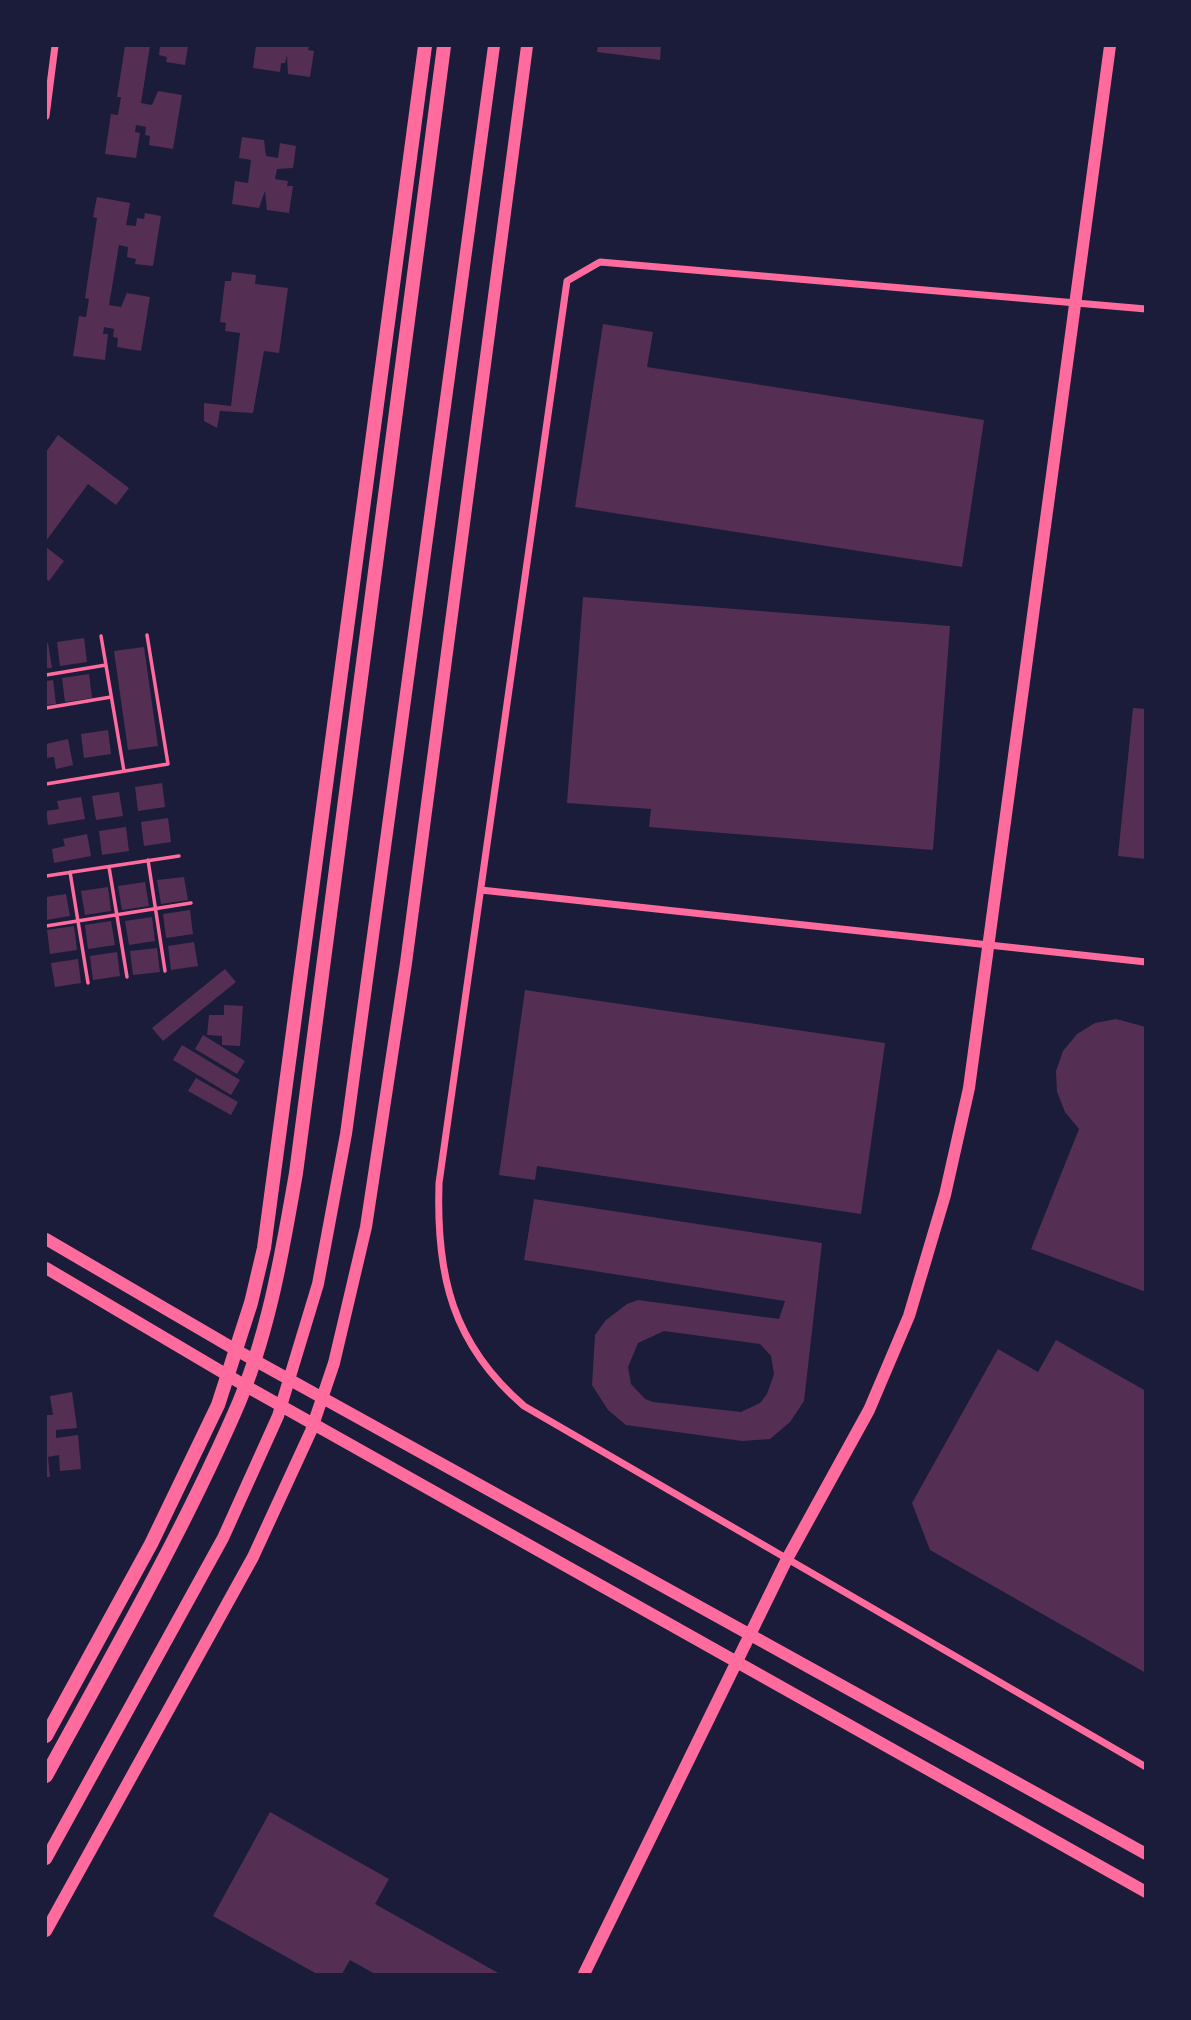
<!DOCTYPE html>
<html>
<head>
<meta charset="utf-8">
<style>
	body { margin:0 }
	#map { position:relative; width:1191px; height:2020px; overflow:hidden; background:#1b1b3a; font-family:Georgia,serif }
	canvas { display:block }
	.frame { position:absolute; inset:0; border:47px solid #1b1b3a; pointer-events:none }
</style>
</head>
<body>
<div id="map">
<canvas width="1191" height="2020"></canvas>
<div class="frame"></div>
</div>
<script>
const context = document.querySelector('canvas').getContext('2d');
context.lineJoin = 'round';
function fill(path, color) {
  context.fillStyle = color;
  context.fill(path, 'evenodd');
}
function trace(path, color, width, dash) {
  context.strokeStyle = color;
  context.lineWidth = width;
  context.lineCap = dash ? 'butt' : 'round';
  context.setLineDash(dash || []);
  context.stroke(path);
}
const building = new Path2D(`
	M125,46H150L141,103L152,105L158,91L182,95L173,149L149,145L150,136L145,135L146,127L136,125L135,132L140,133L136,158L105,154L111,114L118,115L121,97H117Z
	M160,46H188L185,65L166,62L167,57L159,55Z
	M256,46H309L308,50L314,51L310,77L288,74L287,55L285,63H281L280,72L253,68Z
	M598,46H661L660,60L597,52Z
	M242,137L264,140L266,156L278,158L280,143L296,146L293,168L277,169L275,179L288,181L287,186H293L289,213L267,210L265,191L259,208L232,204L235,181L248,183L251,160L239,158Z
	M97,197L130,203L126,225L136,226L137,218L144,219L145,213L161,216L153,266L135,264L136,259L127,257L128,247L119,245L109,305L121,307L127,293L150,297L141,351L117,347L118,338L113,337L114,329L104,327L103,334H108L105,360L73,356L79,316L86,317L89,299L85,298L97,218L93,217Z
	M232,272L256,275L255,284L288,288L279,353L264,351L253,413L220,411L217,428L204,421V403L231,406L240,333L225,331L226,323L220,322L225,281H231Z
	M603,324L653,332L647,367L984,420L962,567L575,507Z
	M58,435L129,488L116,505L88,484L46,541V452Z
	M46,547L64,561L49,581L46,579Z
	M583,597L950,626L933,850L649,827L651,809L567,803Z
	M84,638L87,662L60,666L57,642Z
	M48,643L52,668H46V644Z
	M144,647L158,746L128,750L114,651Z
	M89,674L92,698L65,702L62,678Z
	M53,680L56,704L46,705V681Z
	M1133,708L1146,709V859L1118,856Z
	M108,730L111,754L84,758L81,734Z
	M68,739L73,765L56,769L54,757L46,758V744Z
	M162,783L165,807L138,811L135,787Z
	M119,792L123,816L96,820L92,796Z
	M81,797L85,819L48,825L46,811L59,809L57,801Z
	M168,818L171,842L144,846L141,822Z
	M126,827L129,851L102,855L99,831Z
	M87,834L91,856L54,863L52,849L65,846L63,839Z
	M184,877L188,900L161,904L157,880Z
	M145,882L149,906L122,910L118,886Z
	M108,887L111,911L85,915L81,891Z
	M66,894L70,916L46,920V897Z
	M190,910L193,934L166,938L163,914Z
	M152,917L155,941L129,945L125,921Z
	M111,921L115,945L88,949L85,925Z
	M74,926L77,950L50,954L47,930Z
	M194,942L198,966L171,970L168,946Z
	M157,948L160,972L133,975L130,951Z
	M117,952L120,976L93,980L90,956Z
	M78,959L81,983L55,987L51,963Z
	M225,969L236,982L163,1041L152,1028Z
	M525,990L885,1043L861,1214L537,1166L535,1180L499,1175Z
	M224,1005L243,1006L240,1046L222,1045V1036L207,1035L209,1015H224Z
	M1116,1019L1146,1027V1292L1031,1249L1079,1129L1065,1112L1057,1092L1056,1071L1063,1051L1077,1034L1095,1023Z
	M203,1035L245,1061L237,1074L195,1049Z
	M182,1045L240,1080L231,1095L173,1060Z
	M196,1078L238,1102L231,1115L188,1091Z
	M534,1199L822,1243L804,1401L790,1422L770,1439L742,1441L626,1425L608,1410L592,1385L595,1335L606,1320L627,1304L638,1300L779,1319L785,1301L524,1260ZM664,1331L760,1344L771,1356L774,1374L767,1394L760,1403L741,1412L653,1402L645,1399L631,1384L628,1367L638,1343Z
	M1056,1340L1146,1391V1673L930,1550L912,1503L998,1349L1038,1372Z
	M72,1392L77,1428L56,1430V1438L78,1435L81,1469L60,1471L59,1455L48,1457L50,1477H46V1415H53L50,1396Z
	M270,1812L389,1879L375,1904L500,1974H375L350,1960L342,1974H317L213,1916Z`);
const path = new Path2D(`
	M101,636L124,771
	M46,675L106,665
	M46,708L111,697
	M46,784L168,764L147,635
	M148,860L165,971
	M109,867L127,977
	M70,872L88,983
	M46,876L179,856
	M46,926L191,903`);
const minor = new Path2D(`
	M46,116L55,46
	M1146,309L600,262L567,281L439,1183C436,1275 452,1344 524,1406L1146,1767
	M481,890L1146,962`);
const tertiary = new Path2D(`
	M46,1239L236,1350L1146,1854
	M46,1268L244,1385L1146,1892
	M46,1859L223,1538L278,1416L318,1284L346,1134L494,46
	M46,1931L253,1557L311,1431L334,1363L366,1227L406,963L527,46
	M584,1974L787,1559L869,1410L909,1316L945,1195L969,1088L1110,46`);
const secondary = new Path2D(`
	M46,1736L151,1544L218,1405L251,1303L264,1248L425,46
	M46,1776C111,1657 179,1539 234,1414C268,1338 282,1254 296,1173L444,46`);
fill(building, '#542f53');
trace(path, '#ff6b9d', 3.5);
trace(minor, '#ff6b9d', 7);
trace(tertiary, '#ff6b9d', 12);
trace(secondary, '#ff6b9d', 14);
</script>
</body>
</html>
